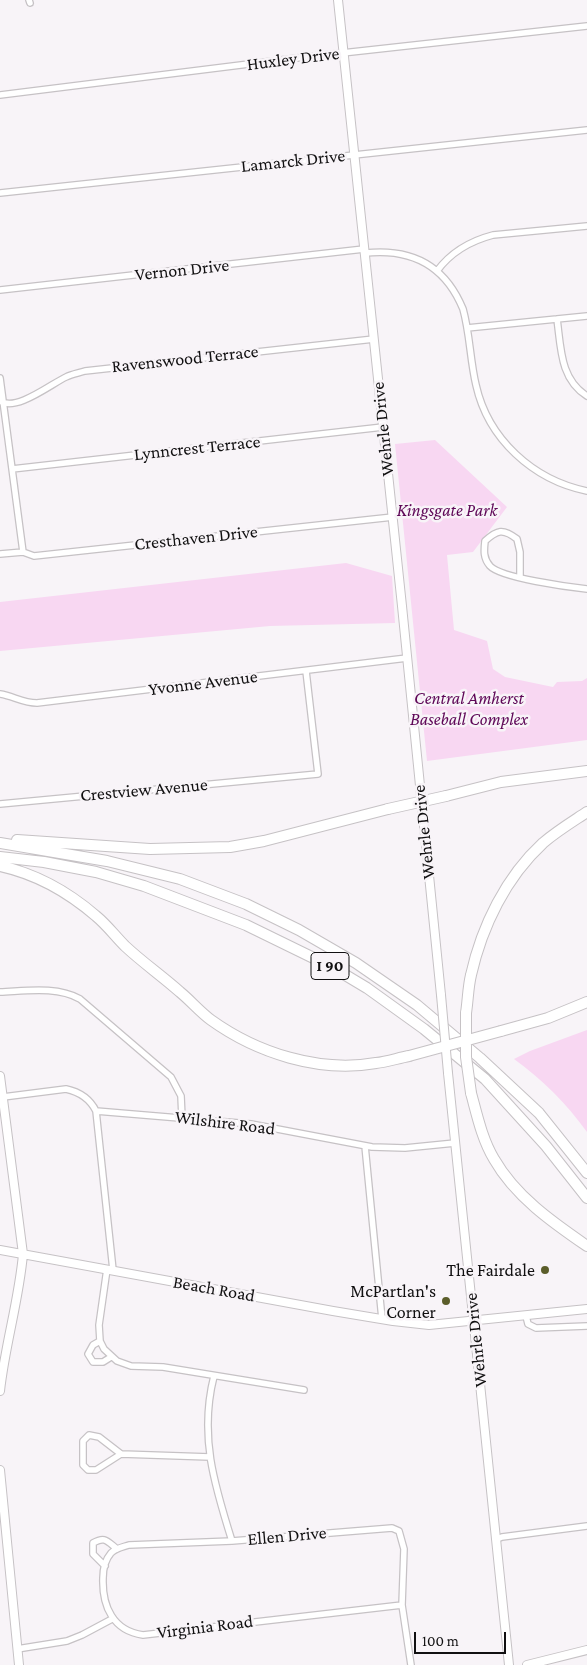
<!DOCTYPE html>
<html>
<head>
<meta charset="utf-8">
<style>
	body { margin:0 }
	#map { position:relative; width:587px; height:1665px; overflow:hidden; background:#f8f4f8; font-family:"Crimson Pro",serif }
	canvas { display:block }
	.scale { position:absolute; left:414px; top:1632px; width:92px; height:22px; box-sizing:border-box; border:2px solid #111011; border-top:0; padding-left:6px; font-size:15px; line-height:18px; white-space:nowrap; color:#111011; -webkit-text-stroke:4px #f8f4f8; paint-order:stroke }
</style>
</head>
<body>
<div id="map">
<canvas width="587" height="1665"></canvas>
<div class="scale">100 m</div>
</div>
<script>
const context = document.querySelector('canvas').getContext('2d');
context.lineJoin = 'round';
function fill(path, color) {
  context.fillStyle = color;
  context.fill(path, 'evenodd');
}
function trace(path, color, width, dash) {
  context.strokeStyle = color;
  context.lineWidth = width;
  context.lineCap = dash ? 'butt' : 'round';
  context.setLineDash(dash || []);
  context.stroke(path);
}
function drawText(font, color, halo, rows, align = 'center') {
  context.font = font + ' "Crimson Pro",serif';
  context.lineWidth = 5;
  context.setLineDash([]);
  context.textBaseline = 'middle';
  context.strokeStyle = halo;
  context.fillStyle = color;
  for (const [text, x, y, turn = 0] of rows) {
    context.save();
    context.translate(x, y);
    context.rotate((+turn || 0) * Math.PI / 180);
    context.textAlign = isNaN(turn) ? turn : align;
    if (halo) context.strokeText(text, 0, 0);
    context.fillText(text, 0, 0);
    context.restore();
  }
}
const green = new Path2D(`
	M435,440L507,507L473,552L447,555L454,630L487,641L493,669L505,677L553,687L557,682L582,681L587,678V740L427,761L395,444Z
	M346,563L392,576L395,623L270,626L0,651V602Z
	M587,1030V1132C566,1103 543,1080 514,1059L530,1051Z`);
const street = new Path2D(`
	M29,0L30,3
	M0,95L297,58L587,26
	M0,193L587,130
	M365,253C411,248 445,265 463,309C470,334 470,360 476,385C488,439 533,480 587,491
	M437,271C451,252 470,241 493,235L587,226
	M0,290L364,249
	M557,319C561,348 560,379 587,396
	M467,328L587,316
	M0,378L23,552
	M0,401C16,412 51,384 66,377C72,374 79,373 85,371L374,339
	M12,469L383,427
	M0,554L23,552L34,556L393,517
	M520,577V552L517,539C503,528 497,530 485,541C484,550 483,558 490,566C501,578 569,587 587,589
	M0,694C13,696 23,703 37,703L407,658
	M0,804L318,774L306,671
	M0,992C26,991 57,986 80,999L171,1077L181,1096L182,1118
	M3,1097L66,1089C80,1092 90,1099 96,1111L251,1124L372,1147L405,1148L455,1143
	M96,1111L113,1270
	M365,1146L382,1319
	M107,1269L99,1325L100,1341L104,1349L117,1361L131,1366L163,1367L304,1390
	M526,1316L528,1324L536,1328L587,1326
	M100,1341L93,1345L88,1354L93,1362H103L111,1357
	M214,1376C199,1435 214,1484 232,1541
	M121,1454L96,1470H88L83,1465V1441L89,1435L99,1437L121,1454L210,1457
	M497,1539L502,1537L587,1526
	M105,1566L93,1554V1543C105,1536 107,1541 117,1549
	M402,1605L143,1635C113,1631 102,1606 103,1578C103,1570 105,1560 111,1553C116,1548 123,1547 129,1545L232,1541L392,1528L399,1531L404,1549L402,1605L411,1665
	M17,1649L67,1641L82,1635L112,1619`);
const secondary = new Path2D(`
	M338,0L402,606L441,995
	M448,1073L509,1665
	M0,1076L23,1254C19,1300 5,1345 0,1391
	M0,1250L333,1311L393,1321L429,1325L587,1309
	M0,1470L19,1665
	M527,1665L587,1650`);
const highway = new Path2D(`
	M446,796L501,782L587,771
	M17,840L150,849L230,847L264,841L388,809
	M0,843L107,861L180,879L246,904L299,930L356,963L417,1005L480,1058L539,1113L587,1173
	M0,857L44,862L96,872L144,886L246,925L332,967L367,988L424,1029L485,1079L546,1146L587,1198
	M0,866C37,874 67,891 96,916C107,925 115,936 125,946C142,962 162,976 180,992C191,1001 200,1012 211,1020C257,1053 319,1073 376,1063C387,1062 398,1058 409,1056
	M466,1013C468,1000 468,987 471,975C482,926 506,877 543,843C557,831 572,822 587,812
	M501,1031L548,1018L587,1002
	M471,1093C477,1115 482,1139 494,1159C515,1196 552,1222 587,1246`);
const secondaryBridge = new Path2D(`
	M441,995L448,1073`);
const highwayBridge = new Path2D(`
	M388,809L446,796
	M466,1013V1057L471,1093
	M409,1056L501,1031`);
const markers = [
	[545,1270,5,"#5b5d2a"],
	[446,1301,5,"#5b5d2a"]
];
const shields = [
	[330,966,38]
];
const shieldNames = [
	["I 90",330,966]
];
const streetNames = [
	["Huxley Drive",293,59,-7],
	["Lamarck Drive",293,161,-6],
	["Vernon Drive",182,270,-6],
	["Ravenswood Terrace",185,359,-6],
	["Wehrle Drive",383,429,-96],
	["Lynncrest Terrace",197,448,-6],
	["Cresthaven Drive",196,538,-6],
	["Yvonne Avenue",203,683,-7],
	["Crestview Avenue",144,790,-5],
	["Wehrle Drive",424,832,-96],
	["Wilshire Road",225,1123,7],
	["Beach Road",214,1289,10],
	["Wehrle Drive",476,1340,-96],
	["Ellen Drive",287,1536,-5],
	["Virginia Road",205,1627,-7]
];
const parkNames = [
	["Kingsgate Park",447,510],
	["Central Amherst",469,698],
	["Baseball Complex",469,719]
];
const poiNames = [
	["The Fairdale",535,1270],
	["McPartlan's",436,1291],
	["Corner",436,1312]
];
fill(green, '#f8d7f2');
trace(street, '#c6c2c5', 8);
trace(secondary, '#c6c2c5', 10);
trace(highway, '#c6c2c5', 12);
trace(street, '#fff', 5.5);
trace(secondary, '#fff', 8);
trace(highway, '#fff', 10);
trace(secondaryBridge, '#c6c2c5', 10, []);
trace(highwayBridge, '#c6c2c5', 12, []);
trace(secondaryBridge, '#fff', 8);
trace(highwayBridge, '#fff', 10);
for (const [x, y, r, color] of markers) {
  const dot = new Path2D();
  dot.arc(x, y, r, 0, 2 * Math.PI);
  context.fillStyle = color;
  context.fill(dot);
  trace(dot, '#f8f4f8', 2);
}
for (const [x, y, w] of shields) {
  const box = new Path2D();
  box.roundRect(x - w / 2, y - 13.5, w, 27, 4);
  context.fillStyle = '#f8f4f8';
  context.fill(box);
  trace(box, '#111011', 1);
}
drawText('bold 16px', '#111011', null, shieldNames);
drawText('18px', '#111011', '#f8f4f8', streetNames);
drawText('italic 18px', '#5e0757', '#f8f4f8', parkNames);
drawText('18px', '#111011', '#f8f4f8', poiNames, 'right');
</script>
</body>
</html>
